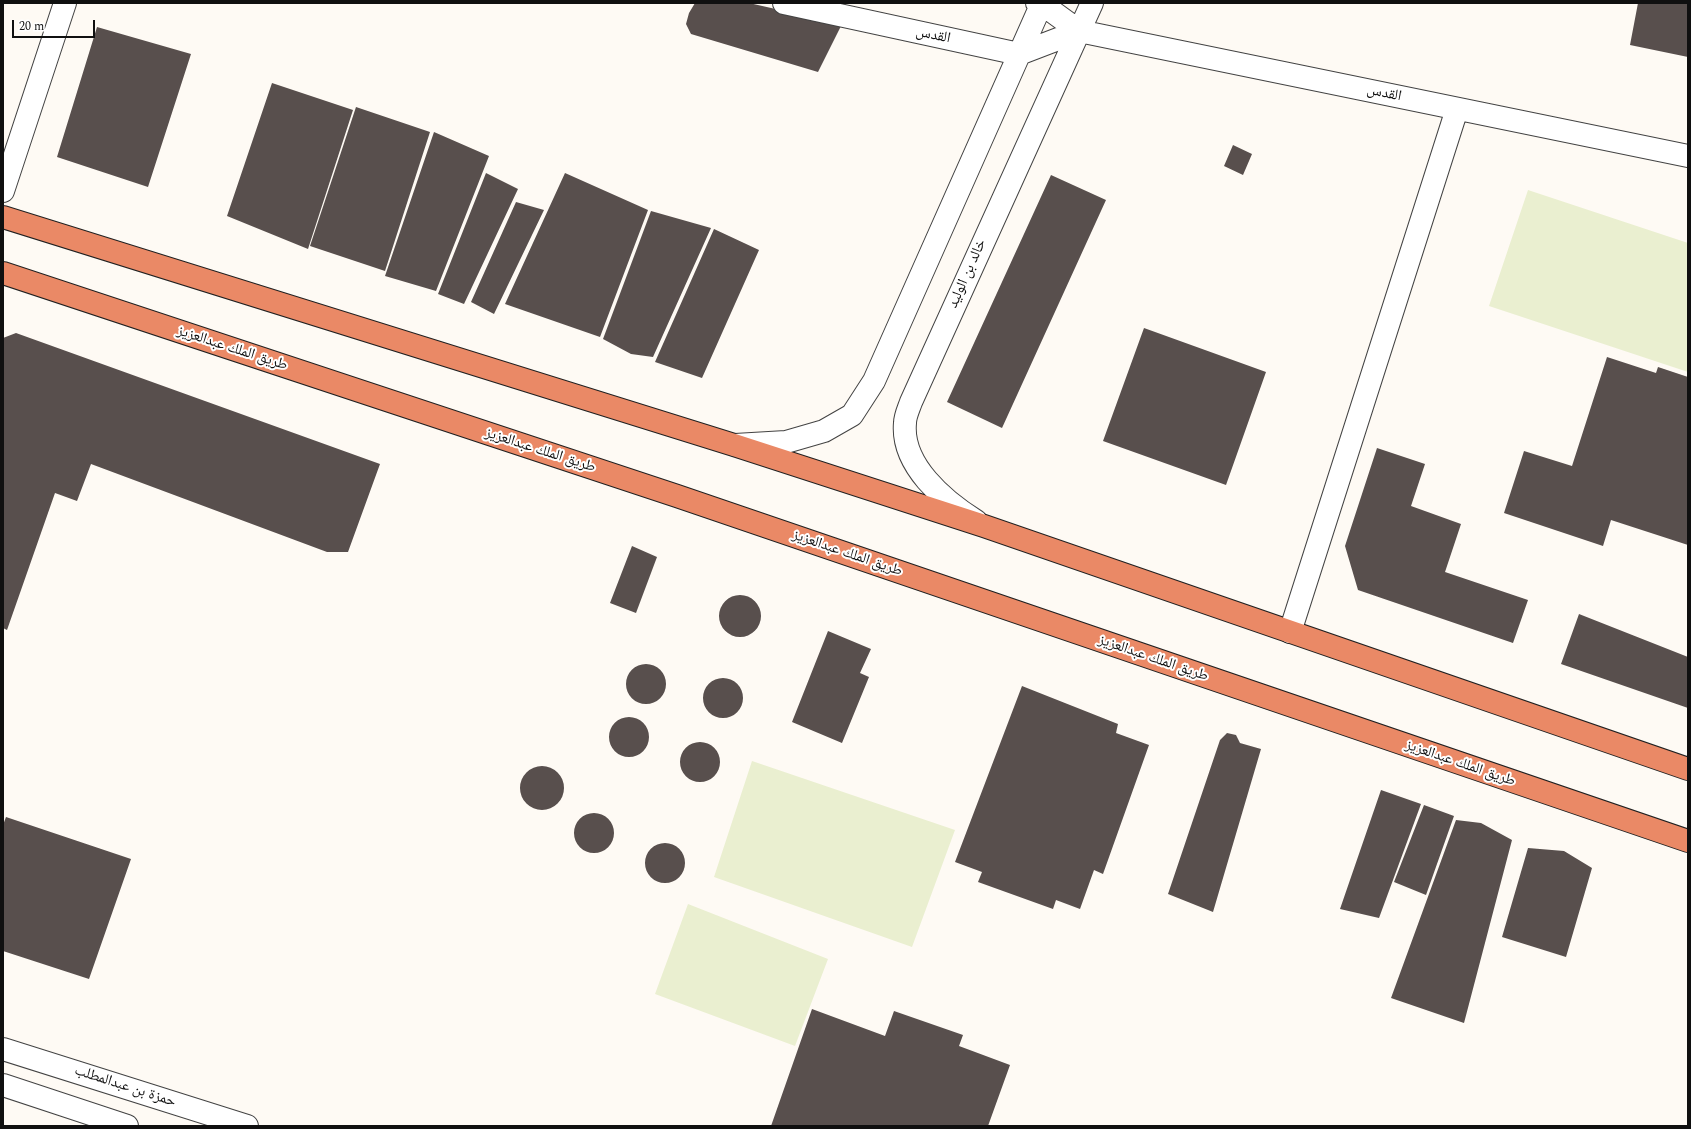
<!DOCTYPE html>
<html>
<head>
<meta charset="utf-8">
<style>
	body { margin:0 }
	#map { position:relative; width:1691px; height:1129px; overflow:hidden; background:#fefaf4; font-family:Spectral,serif }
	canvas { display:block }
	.frame { position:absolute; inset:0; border:4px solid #101010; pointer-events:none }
	.scale { position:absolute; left:12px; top:20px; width:83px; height:18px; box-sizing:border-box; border:2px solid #101010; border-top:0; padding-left:5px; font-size:12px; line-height:14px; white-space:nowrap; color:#101010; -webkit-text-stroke:3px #fff; paint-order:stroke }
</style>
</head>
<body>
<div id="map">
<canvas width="1691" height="1129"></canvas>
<div class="frame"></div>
<div class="scale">20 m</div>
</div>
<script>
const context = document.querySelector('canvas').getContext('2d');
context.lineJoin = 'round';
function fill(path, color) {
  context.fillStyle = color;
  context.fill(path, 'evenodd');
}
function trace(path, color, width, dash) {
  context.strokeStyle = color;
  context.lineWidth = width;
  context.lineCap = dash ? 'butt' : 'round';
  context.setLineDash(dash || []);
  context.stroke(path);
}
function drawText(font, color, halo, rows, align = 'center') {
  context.font = font + ' Spectral,"Noto Naskh Arabic",serif';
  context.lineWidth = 4;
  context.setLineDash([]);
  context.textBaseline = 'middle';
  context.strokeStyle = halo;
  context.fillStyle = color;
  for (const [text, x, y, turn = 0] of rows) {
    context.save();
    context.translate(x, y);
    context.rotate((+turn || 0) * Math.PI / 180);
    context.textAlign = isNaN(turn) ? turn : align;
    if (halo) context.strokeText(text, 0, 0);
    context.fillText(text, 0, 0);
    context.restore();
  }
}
const pitch = new Path2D(`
	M1528,190L1688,243V372L1489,306Z
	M752,761L955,830L912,947L714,877Z
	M688,904L828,959L795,1046L655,994Z`);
const building = new Path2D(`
	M695,3H749L842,24L818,72L691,34L686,24L689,13Z
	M1638,3H1688V57L1630,45Z
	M97,27L191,54L148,187L57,157Z
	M272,83L353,110L308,249L227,216Z
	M356,107L430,132L385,271L310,246Z
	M434,132L489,156L436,291L385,276Z
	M1233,145L1252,154L1243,175L1224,166Z
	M486,173L518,189L464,304L438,294Z
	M565,173L648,210L600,337L505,304Z
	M1051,175L1106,200L1002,428L947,402Z
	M516,202L544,210L494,314L471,302Z
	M651,211L711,228L653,357L631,354L603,339Z
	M714,229L759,250L702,378L655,362Z
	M1144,328L1266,372L1226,485L1103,441Z
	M16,333L380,464L348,552H327L91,464L77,501L55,493L7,630L3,628V338Z
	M1607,357L1656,373L1658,367L1688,377V545L1611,520L1603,546L1504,513L1524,451L1572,466Z
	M1377,448L1425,464L1411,506L1461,524L1445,572L1528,600L1513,643L1358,590L1345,546Z
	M632,546L657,557L636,613L610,603Z
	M719 616a21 21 0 1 1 42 0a21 21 0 1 1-42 0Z
	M1579,614L1688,657V708L1561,664Z
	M828,631L871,649L860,673L869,677L842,743L792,722Z
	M626 684a20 20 0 1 1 40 0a20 20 0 1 1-40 0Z
	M703 698a20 20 0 1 1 40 0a20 20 0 1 1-40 0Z
	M1022,686L1118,724L1116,733L1149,745L1103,874L1094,870L1080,909L1056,900L1053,909L978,882L982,872L955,862Z
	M609 737a20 20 0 1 1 40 0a20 20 0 1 1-40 0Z
	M1227,733L1236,735L1240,743L1261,749L1213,912L1168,894L1220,740Z
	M680 762a20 20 0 1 1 40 0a20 20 0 1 1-40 0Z
	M520 788a22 22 0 1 1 44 0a22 22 0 1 1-44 0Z
	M1381,790L1421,804L1379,918L1340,909Z
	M1424,805L1454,816L1426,895L1394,882Z
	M574 833a20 20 0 1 1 40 0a20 20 0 1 1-40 0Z
	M6,817L131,859L89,979L3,951V825Z
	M1456,820L1481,823L1512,840L1464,1023L1391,998Z
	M645 863a20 20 0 1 1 40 0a20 20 0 1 1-40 0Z
	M1528,848L1564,851L1592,868L1566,957L1502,937Z
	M812,1009L885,1036L894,1011L963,1035L959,1046L1010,1065L988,1126H771Z`);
const minor = new Path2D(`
	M784,3L1019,54L1079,31
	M1037,3L1042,4L1079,31L1688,156
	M3,191L65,3
	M735,445L786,442L824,431L852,415L874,381L1042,3
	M976,521C944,501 901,465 905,423C905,416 909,408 911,402L1092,3
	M1290,632L1457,109
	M3,1049L247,1126
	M3,1085L127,1126`);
const highway = new Path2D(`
	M3,217L734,445L984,526L1688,769
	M3,273L677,496L1688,841`);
const streetNames = [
	["القدس",933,36,12],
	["القدس",1384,94,12],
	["خالد بن الوليد",968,274,-66],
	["طريق الملك عبدالعزيز",232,349,18],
	["طريق الملك عبدالعزيز",540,451,18],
	["طريق الملك عبدالعزيز",847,554,19],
	["طريق الملك عبدالعزيز",1153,659,19],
	["طريق الملك عبدالعزيز",1460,764,19],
	["حمزة بن عبدالمطلب",125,1087,18]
];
fill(pitch, '#eaefd0');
fill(building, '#584f4d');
trace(minor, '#434343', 24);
trace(highway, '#212121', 24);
trace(minor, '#fff', 22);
trace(highway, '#ea8966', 22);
drawText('15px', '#101010', '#fff', streetNames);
</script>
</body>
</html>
